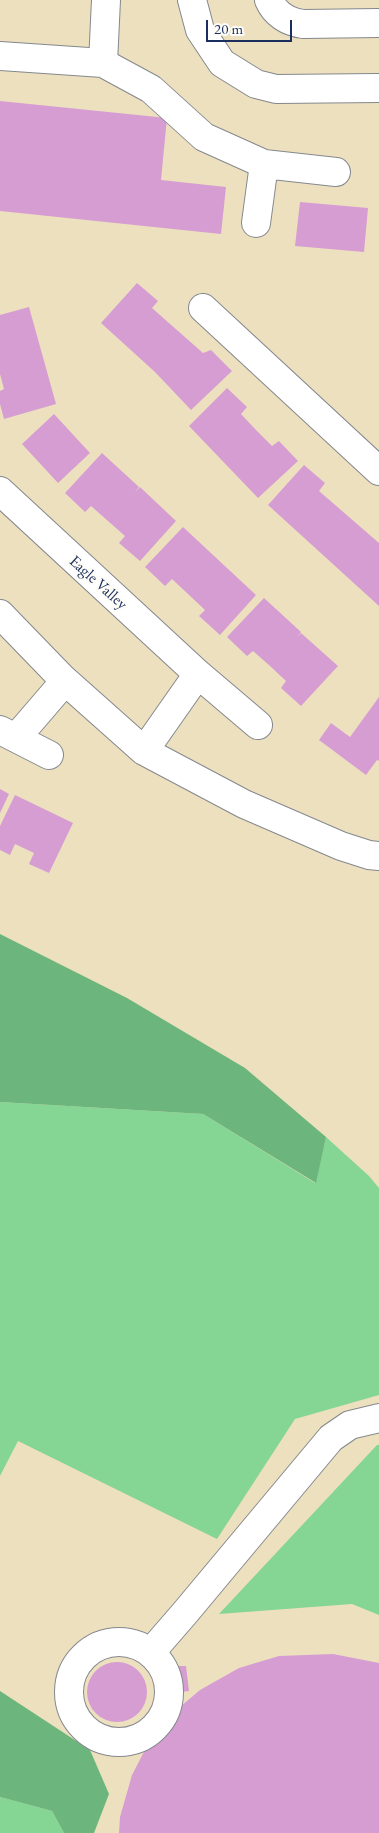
<!DOCTYPE html>
<html>
<head>
<meta charset="utf-8">
<style>
	body { margin:0 }
	#map { position:relative; width:379px; height:1833px; overflow:hidden; background:#ede0be; font-family:"EB Garamond",serif }
	canvas { display:block }
	.scale { position:absolute; left:206px; top:20px; width:86px; height:22px; box-sizing:border-box; border:2px solid #1b2f5e; border-top:0; padding-left:6px; font-size:15px; line-height:18px; white-space:nowrap; color:#1b2f5e; -webkit-text-stroke:4px #fdfcf7; paint-order:stroke }
</style>
</head>
<body>
<div id="map">
<canvas width="379" height="1833"></canvas>
<div class="scale">20 m</div>
</div>
<script>
const context = document.querySelector('canvas').getContext('2d');
context.lineJoin = 'round';
function fill(path, color) {
  context.fillStyle = color;
  context.fill(path, 'evenodd');
}
function trace(path, color, width, dash) {
  context.strokeStyle = color;
  context.lineWidth = width;
  context.lineCap = dash ? 'butt' : 'round';
  context.setLineDash(dash || []);
  context.stroke(path);
}
function drawText(font, color, halo, rows, align = 'center') {
  context.font = font + ' "EB Garamond",serif';
  context.lineWidth = 5;
  context.setLineDash([]);
  context.textBaseline = 'middle';
  context.strokeStyle = halo;
  context.fillStyle = color;
  for (const [text, x, y, turn = 0] of rows) {
    context.save();
    context.translate(x, y);
    context.rotate((+turn || 0) * Math.PI / 180);
    context.textAlign = isNaN(turn) ? turn : align;
    if (halo) context.strokeText(text, 0, 0);
    context.fillText(text, 0, 0);
    context.restore();
  }
}
const green = new Path2D(`
	M0,1102L203,1114L315,1183L326,1137L369,1176L379,1188V1395L295,1419L217,1539L18,1441L0,1476Z
	M377,1445H379V1615L352,1604L219,1614Z
	M0,1797L52,1811L64,1833H0Z`);
const forest = new Path2D(`
	M0,934L127,998L245,1068L326,1137L316,1183L203,1114L0,1102Z
	M0,1691L90,1750L109,1794L94,1833H64L52,1811L0,1797Z`);
const building = new Path2D(`
	M0,101L167,118L161,180L226,187L221,234L0,211Z
	M300,202L368,208L364,252L295,246Z
	M137,283L158,301L152,308L203,353L211,350L232,371L191,410L155,372L101,323Z
	M29,307L56,404L4,419L0,404V391L4,389L0,374V315Z
	M227,388L247,407L241,414L256,430L272,446L279,441L298,461L258,498L189,426Z
	M54,414L90,453L58,483L22,444Z
	M102,453L139,487L135,492L140,487L176,521L140,561L119,543L125,536L91,506L85,512L65,493Z
	M304,465L325,483L319,491L379,543V606L268,505Z
	M183,527L256,595L220,635L199,616L205,610L188,594L172,579L165,586L145,567Z
	M264,598L301,632L297,637L301,633L338,666L301,706L281,688L286,681L270,666L253,651L247,656L227,637Z
	M379,697V761L377,760L366,775L319,740L331,723L350,737Z
	M0,789L9,794L0,813Z
	M15,795L73,823L49,873L29,864L34,853L15,844L10,855L0,850V826Z
	M333,1654L379,1663V1833H119L120,1817L132,1775L147,1746L174,1712L200,1690L239,1668L279,1656Z
	M87 1692a30 30 0 1 1 60 0a30 30 0 1 1-60 0Z
	M178,1666H186L189,1691L181,1692Z`);
const minor = new Path2D(`
	M192,0L200,30L222,63L256,84L276,89L379,88
	M269,0C275,14 288,22 303,24L379,23
	M0,56L103,63L106,0
	M103,63L151,89L204,137L264,164
	M256,223L264,164L336,172
	M203,308L379,471
	M0,491L198,674L258,725
	M0,614L62,678L144,751L244,804L341,846L369,855L379,856
	M0,730L49,755
	M16,738L65,681
	M144,751L198,674
	M69 1692a50 50 0 1 1 100 0a50 50 0 1 1-100 0Z
	M151,1652L184,1614L331,1438L350,1425L379,1418`);
const streetNames = [
	["Eagle Valley",98,583,42]
];
fill(green, '#85d595');
fill(forest, '#6cb67e');
fill(building, '#d69dd3');
trace(minor, '#84888e', 30);
trace(minor, '#fff', 28);
drawText('16px', '#1b2f5e', '#fdfcf7', streetNames);
</script>
</body>
</html>
